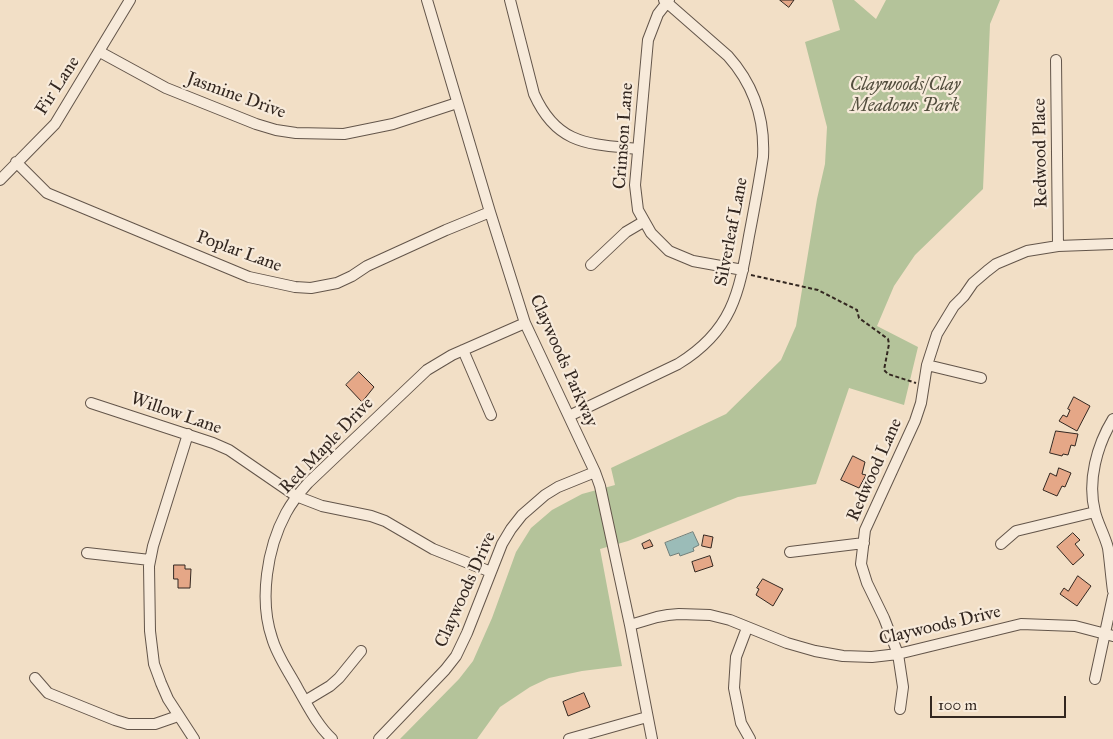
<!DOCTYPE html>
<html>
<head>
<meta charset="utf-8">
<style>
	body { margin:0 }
	#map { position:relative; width:1113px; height:739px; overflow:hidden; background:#f2dfc6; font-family:"IM FELL Great Primer",serif }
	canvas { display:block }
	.scale { position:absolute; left:930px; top:696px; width:136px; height:22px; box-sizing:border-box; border:2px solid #332720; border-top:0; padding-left:6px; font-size:15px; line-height:18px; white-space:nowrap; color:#332720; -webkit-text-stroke:4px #f7eada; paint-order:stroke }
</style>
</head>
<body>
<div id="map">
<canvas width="1113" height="739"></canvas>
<div class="scale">100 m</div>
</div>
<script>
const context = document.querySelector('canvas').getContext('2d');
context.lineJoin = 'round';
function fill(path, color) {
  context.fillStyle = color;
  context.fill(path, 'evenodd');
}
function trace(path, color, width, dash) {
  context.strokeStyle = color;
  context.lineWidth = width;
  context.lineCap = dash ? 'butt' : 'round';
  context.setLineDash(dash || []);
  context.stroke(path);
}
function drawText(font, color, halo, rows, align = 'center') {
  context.font = font + ' "IM FELL Great Primer",serif';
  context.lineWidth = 4.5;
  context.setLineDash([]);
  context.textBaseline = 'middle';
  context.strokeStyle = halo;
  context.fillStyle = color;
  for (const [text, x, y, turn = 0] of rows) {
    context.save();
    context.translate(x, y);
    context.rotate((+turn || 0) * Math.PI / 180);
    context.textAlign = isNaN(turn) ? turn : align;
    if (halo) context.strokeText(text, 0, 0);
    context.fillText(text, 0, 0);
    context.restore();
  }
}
const green = new Path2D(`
	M832,0H854L876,19L886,0H1000L990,24L983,189L915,255L894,286L877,326L918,347L904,405L849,388L816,484L738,497L628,541L600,549L622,666L582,671L549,678L530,687L500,707L477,739H400L459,679L473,661L492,618L516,552L531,528L552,510L582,494L615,485L611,468L726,414L781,360L796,326L817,199L825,164L827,127L805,42L840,30Z`);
const water = new Path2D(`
	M693,532L699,545L693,548L694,551L680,556L679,553L670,556L665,543Z`);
const building = new Path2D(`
	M780,0H794L789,7Z
	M359,372L374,387L362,402L346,385Z
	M1074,397L1090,406L1077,431L1059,421L1063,415L1067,417L1070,410L1068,409Z
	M1056,431L1078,434L1075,446L1071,445L1068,455L1063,454L1062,456L1050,453Z
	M853,456L865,462L862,474L866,475L859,488L841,480Z
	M1059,468L1071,473L1065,487L1062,486L1057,496L1043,490L1050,473L1056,476Z
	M1073,533L1080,540L1075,544L1084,555L1073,565L1057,547Z
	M704,535L713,537L711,548L702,546Z
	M650,540L653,546L644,549L642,544Z
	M710,556L713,566L695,572L692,562Z
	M174,565H185V569H191L190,588H178V579H174Z
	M1078,576L1091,586L1077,606L1060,594L1064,588L1068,591Z
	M763,579L783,589L773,606L756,595L759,589L757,588Z
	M584,693L590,707L568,716L563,702Z`);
const path = new Path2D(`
	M751,275L818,290L857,310L859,318L888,339L889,344L884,370L888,374L916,383`);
const minor = new Path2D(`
	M427,0L490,212L525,323L595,472L600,486L630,625L652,739
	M510,0L534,94C557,145 588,144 638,149
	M669,0L658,14L648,40L635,185L638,210L651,233L669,251L693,261L743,270
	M100,52L166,88L256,124L276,130L296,133L344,134L393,124L457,103
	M1056,60L1058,246
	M16,162L47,193L249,277L295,287L311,288L337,283L352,276L367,266L446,230L490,212
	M0,180L55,124L130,0
	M591,265L626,232L643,222
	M463,350L491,415
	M927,365L981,378
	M91,403L213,443L229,450L296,496L322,506L371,516L385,521L433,549L491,572
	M569,416L678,364C732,331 739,294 749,236C754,210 759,183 763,157C765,118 754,85 728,56L664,0
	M1113,419C1097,445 1087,481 1095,512C1098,524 1105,536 1108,548C1110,562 1111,577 1113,591
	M188,434L153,546L149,566L150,631L154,664L161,683L168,699L194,739
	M1001,544L1016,531L1095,512
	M790,552L864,543
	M87,553L150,560
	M630,625L657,617L668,615L679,614L710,615L730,620L787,643L815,651L843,656L872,657L898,654L1021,624L1075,626L1113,636
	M747,628L736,657L734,688L741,723L750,739
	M35,678L48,693L115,720L128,724H155L178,716
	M1095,679L1113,596
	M305,701L330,686L339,678L361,651
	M900,709L903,687L898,654L884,618L867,583L861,564L865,530L915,421L921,403L927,365L937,334L954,306L964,296L973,283L987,271L996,264L1027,251L1058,246L1113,244
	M332,739C317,725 308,706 298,689C289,672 277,656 272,638C259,600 267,548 286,513C292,502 300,492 308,483L427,370L452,355L525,323
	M379,739L445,670L456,656L467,633L502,544L511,529L522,515L545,495L558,487L595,472
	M569,739L647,717`);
const streetNames = [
	["Fir Lane",58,86,-57],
	["Jasmine Drive",236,96,20],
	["Crimson Lane",624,136,-86],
	["Redwood Place",1041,153,-91],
	["Silverleaf Lane",732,232,-79],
	["Poplar Lane",239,252,20],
	["Claywoods Parkway",563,361,66],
	["Willow Lane",176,414,19],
	["Red Maple Drive",327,446,-46],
	["Redwood Lane",875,470,-66],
	["Claywoods Drive",466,590,-66],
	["Claywoods Drive",940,626,-13]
];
const parkNames = [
	["Claywoods/Clay",905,86],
	["Meadows Park",905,107]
];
fill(green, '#b4c39a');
fill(water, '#9bbcb8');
trace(water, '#71807b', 1);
fill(building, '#e5a787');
trace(building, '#332720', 1);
trace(minor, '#63554a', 12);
trace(path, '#332720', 2, [4, 2.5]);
trace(minor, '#f7eada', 10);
drawText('18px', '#332720', '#f7eada', streetNames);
drawText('italic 18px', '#534e3e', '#f7eada', parkNames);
</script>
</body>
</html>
